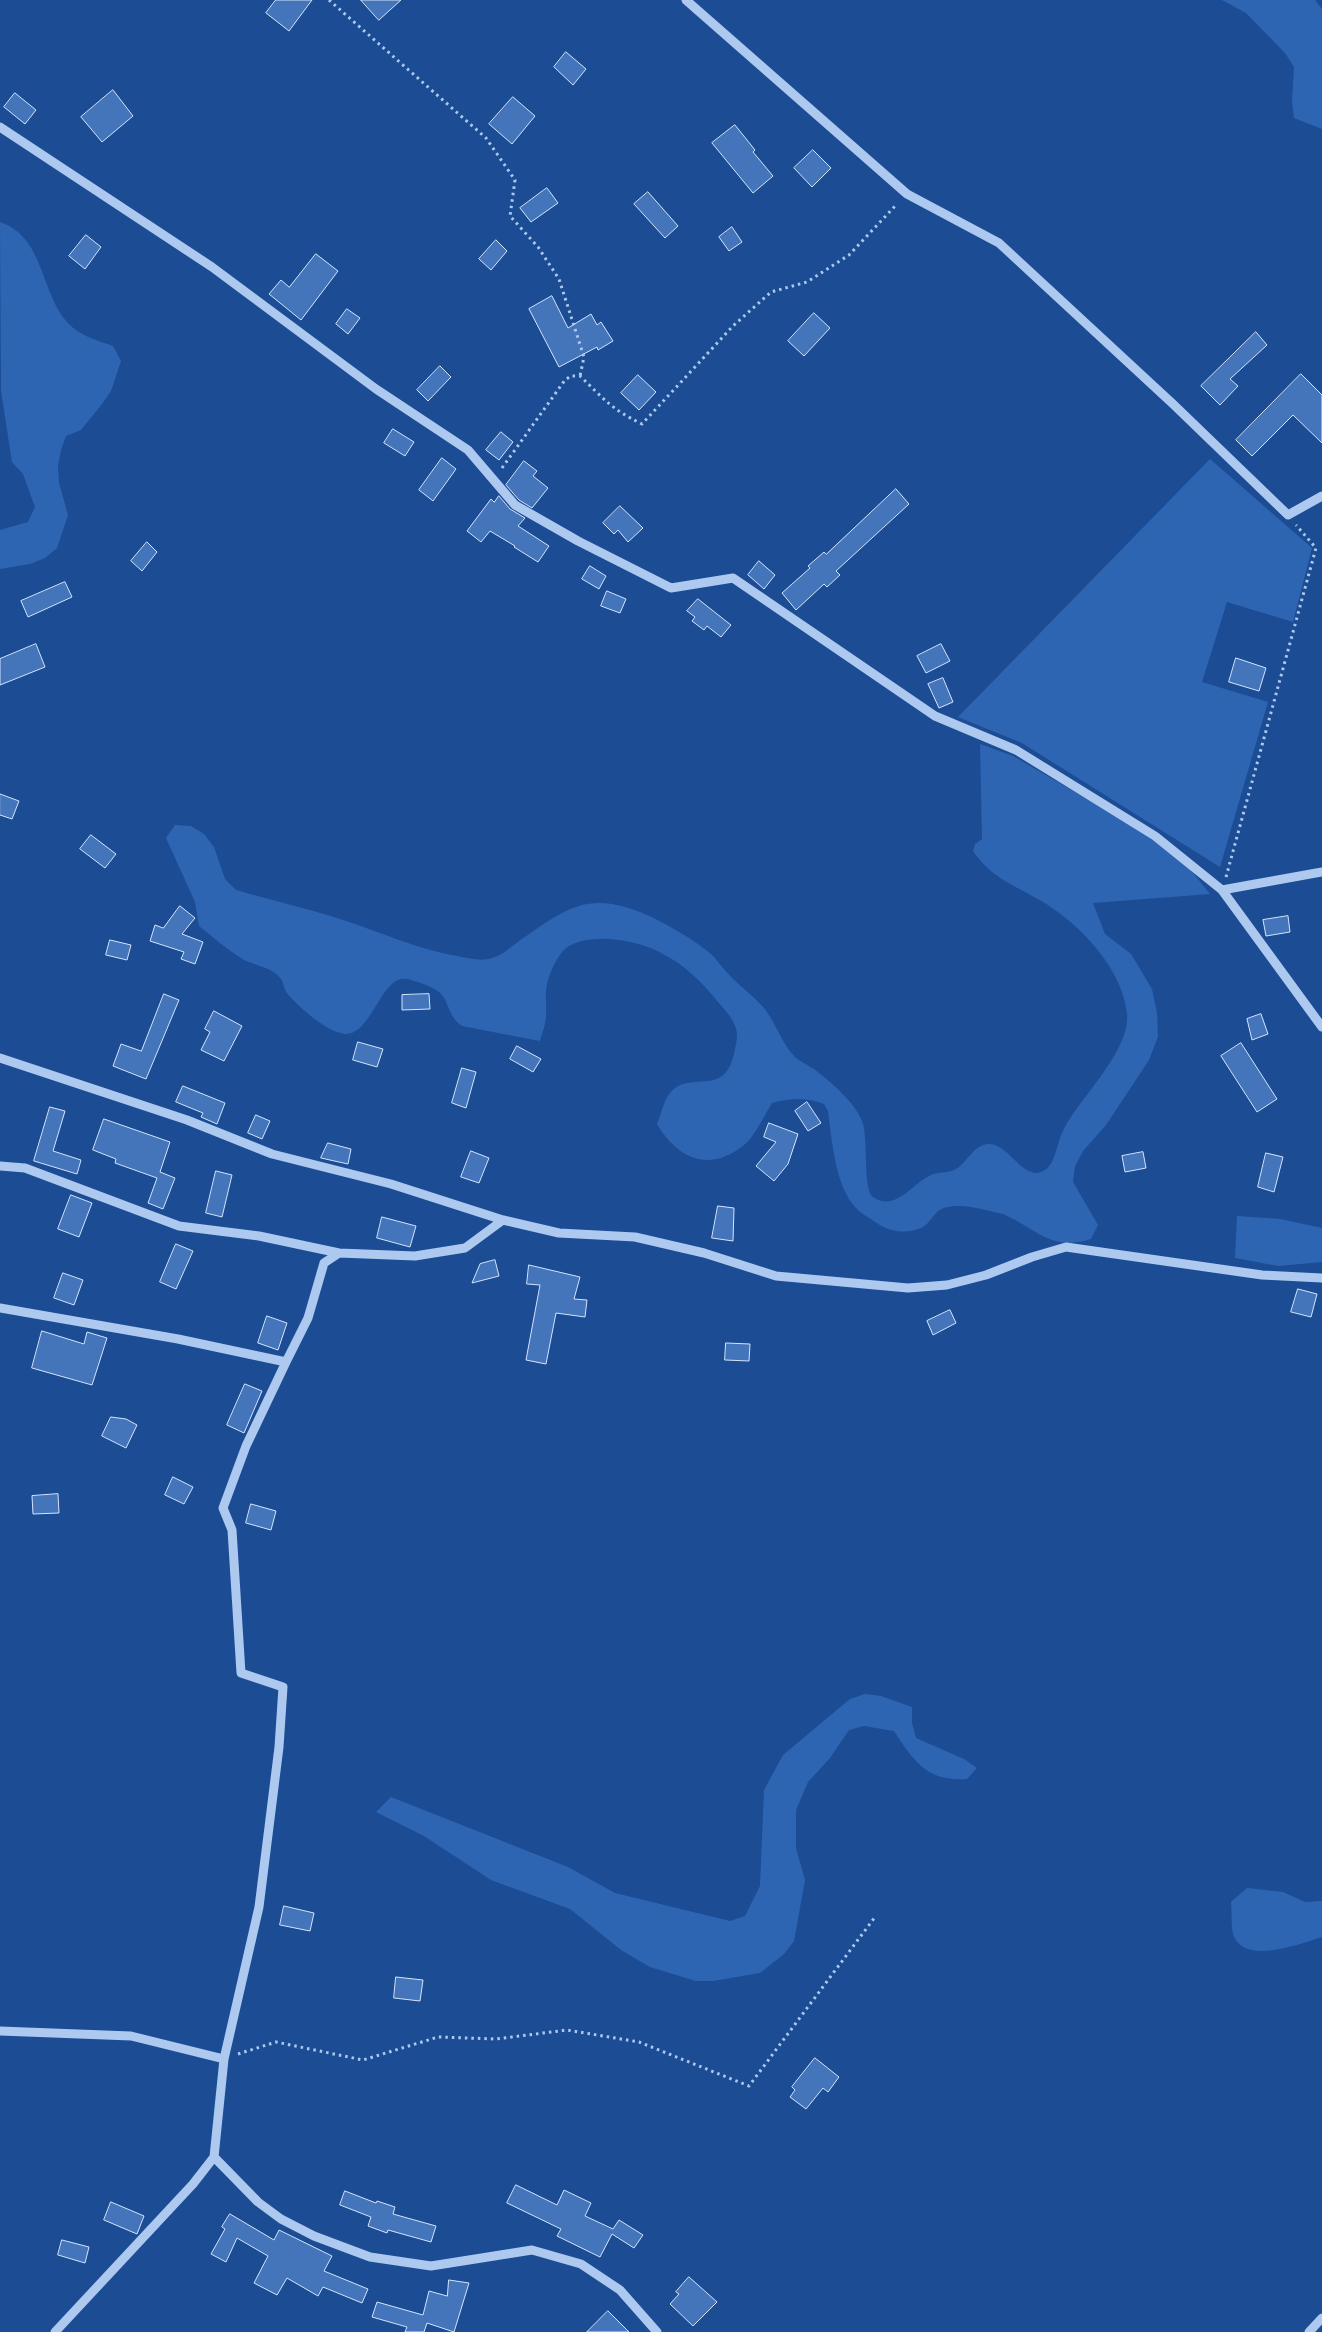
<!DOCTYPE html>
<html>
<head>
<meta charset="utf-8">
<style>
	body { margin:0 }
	canvas { display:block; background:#1b4c94 }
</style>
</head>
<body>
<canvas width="1322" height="2332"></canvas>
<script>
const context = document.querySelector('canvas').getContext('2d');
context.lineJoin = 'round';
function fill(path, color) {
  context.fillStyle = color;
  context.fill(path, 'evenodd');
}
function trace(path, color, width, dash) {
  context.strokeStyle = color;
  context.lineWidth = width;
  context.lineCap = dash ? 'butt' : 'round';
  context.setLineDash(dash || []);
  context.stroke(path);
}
const green = new Path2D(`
	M1222,0H1315L1322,9V129L1294,118L1292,101L1294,67L1285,53L1246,13Z
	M0,222C45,237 40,294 69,324C80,336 99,341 113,346L121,361L111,391L102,404L81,430L66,436L61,450L58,466L59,483L68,515L57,548L45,558L30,564L0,569V530L28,522L35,507L23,474L12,462L1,391Z
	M1210,459L1312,548L1293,622L1227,602L1202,682L1268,702L1220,867L1022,743L958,717Z
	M980,744L1013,756L1156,839L1189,868L1210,894L1093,903L1105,934L1131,954L1152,989L1157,1013L1158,1037L1149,1060L1106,1125L1083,1151L1075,1166L1073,1182L1098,1225L1091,1239C1050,1252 1036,1228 1003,1214C996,1212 988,1211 981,1209C969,1206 947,1203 937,1212C932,1217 927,1226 921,1228C904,1235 888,1231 875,1222C869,1217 861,1214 856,1208C835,1186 832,1140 828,1111L824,1104C806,1097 790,1098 772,1103C765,1114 754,1138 744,1145C709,1173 678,1159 657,1124C661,1115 664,1100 670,1093C691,1068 726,1101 735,1049C736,1045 737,1039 737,1034C736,1021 726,1011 718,1002C702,982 684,964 661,953C638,940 584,930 563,951C555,960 546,980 546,993C545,1000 547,1008 546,1015C546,1024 542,1033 540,1041L462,1026C448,1017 449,1000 439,992C433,987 419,982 411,980C381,969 374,1035 345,1034C327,1032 298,1007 287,993C284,989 284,983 281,979C272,966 253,966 241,958C226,949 212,936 199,926L195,902L166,838L175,825L191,826L204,834L214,847L225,879L236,890C271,900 306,908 340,919C381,932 413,948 457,956C468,958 481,962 492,958C502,956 513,945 522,939C565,909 587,891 640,912C660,920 699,942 714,957C720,964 726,972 733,979C743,988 755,998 764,1008C776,1023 782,1044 795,1057C802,1063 812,1067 819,1073C834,1085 855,1103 862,1121C869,1138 862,1190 873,1197C895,1212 911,1185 929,1176C937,1171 948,1174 956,1169C966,1163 972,1149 983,1145C1008,1137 1022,1185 1045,1170C1056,1163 1057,1142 1063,1131C1079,1098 1131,1051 1127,1013C1122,966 1075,919 1036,898C1011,884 990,876 973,851L975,844L982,839Z
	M1237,1216L1280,1219L1322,1228V1262L1278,1266L1235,1258Z
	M865,1694L881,1696L912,1707V1723L916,1738L964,1759L977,1768L967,1779C927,1782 914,1761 894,1731L864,1726L849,1730L830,1758L808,1782L796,1810V1848L805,1880L794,1941L784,1954L760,1973L713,1981H696L650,1967L621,1950L570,1909L491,1880L424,1836L376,1812L391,1797L568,1867L615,1893L730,1921L745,1916L760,1886L764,1790L783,1755L850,1699Z
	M1247,1888L1283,1892L1305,1902L1322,1901V1937C1300,1944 1243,1966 1233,1934C1231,1924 1232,1912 1231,1902Z`);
const building = new Path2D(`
	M276,0H312L289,31L266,13Z
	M361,0H401L379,20Z
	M566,52L586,69L573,85L554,67Z
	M113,90L133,116L102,142L81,117Z
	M15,93L36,110L25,124L4,107Z
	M513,97L535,116L512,144L489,124Z
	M735,125L755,150L753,152L773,176L753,193L712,143Z
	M813,150L831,168L812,187L794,168Z
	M547,188L558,203L531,222L520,208Z
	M648,192L678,226L665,238L634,204Z
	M732,227L742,242L729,251L719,237Z
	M86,235L101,247L85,269L69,256Z
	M496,240L507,251L491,270L479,259Z
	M316,254L338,271L301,320L269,294L281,280L289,287Z
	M552,296L568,328L591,314L597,325L601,322L613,341L598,350L597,347L559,367L529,309Z
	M347,309L360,318L348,334L336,324Z
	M814,313L830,328L804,356L788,341Z
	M1256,332L1267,345L1230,379L1238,386L1220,405L1201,386Z
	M440,366L451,377L428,401L417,390Z
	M1301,374L1322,395V443L1293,415L1252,456L1236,440Z
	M638,375L656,392L639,410L621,393Z
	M393,429L414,442L405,456L384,443Z
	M501,432L513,442L499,460L486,450Z
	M442,458L456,469L433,501L419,490Z
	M524,461L537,471L533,476L548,488L532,508L519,500L506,485Z
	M896,489L909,504L836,571L840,575L827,587L824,584L796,610L782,593L810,568L808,566L824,552L826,554Z
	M499,496L510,509L525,518L518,526L549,546L538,562L514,547L515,546L490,531L481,542L467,531L491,499L494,502Z
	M620,506L643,528L628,542L618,530L614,534L603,523Z
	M147,542L157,552L142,571L131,561Z
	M759,561L775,575L764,589L748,575Z
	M590,566L606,576L599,589L582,579Z
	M65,582L72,597L28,617L21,601Z
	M607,591L626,599L620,613L601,606Z
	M698,599L731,625L721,637L707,626L704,630L692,621L695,617L687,611Z
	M36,644L45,667L0,685V659Z
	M941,644L950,661L926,673L917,656Z
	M1236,658L1266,668L1259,691L1229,682Z
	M943,678L953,702L939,708L928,684Z
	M0,794L19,801L12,819L0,815Z
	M91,835L116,854L105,868L80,849Z
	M180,906L195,918L182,934L203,942L195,964L181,959L184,952L150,941L155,925L163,928Z
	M1288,916L1290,932L1266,936L1263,920Z
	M110,940L131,945L127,960L106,955Z
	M164,994L179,1000L146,1079L113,1066L121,1044L141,1051Z
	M429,994L430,1009L402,1010V995Z
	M214,1011L242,1026L224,1061L201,1050L210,1032L205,1029Z
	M1261,1014L1268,1034L1252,1040L1247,1019Z
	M358,1042L383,1049L377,1067L353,1060Z
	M1241,1043L1277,1099L1257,1112L1221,1056Z
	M517,1046L541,1059L533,1072L510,1059Z
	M462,1068L476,1072L466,1108L452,1103Z
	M183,1086L225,1103L217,1124L201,1117L203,1113L176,1102Z
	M807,1102L821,1123L808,1131L795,1111Z
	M50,1107L65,1111L53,1151L81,1160L77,1174L34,1161Z
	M256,1115L270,1121L262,1139L248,1133Z
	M104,1119L170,1142L160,1172L175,1178L163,1209L148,1203L157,1178L115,1163L116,1159L93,1150Z
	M769,1123L798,1134L788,1164L774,1181L756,1166L776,1142L764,1137Z
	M328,1143L351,1149L348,1164L321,1158Z
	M471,1151L489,1158L479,1183L461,1177Z
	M1143,1152L1146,1168L1125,1172L1122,1156Z
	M1266,1153L1283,1157L1274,1192L1258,1187Z
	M216,1171L232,1175L222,1217L206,1213Z
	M71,1195L92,1203L79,1237L58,1229Z
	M718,1206L734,1208L733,1241L712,1238Z
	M382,1217L416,1226L410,1247L377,1238Z
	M176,1244L193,1251L176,1289L160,1282Z
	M495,1260L499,1276L472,1283L480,1264Z
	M529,1265L580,1277L574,1299L587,1300L585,1317L556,1313L546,1364L526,1360L540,1285L527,1284Z
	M63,1273L83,1280L74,1305L54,1298Z
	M1298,1289L1317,1294L1311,1317L1291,1312Z
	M950,1310L956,1323L933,1335L927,1321Z
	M267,1316L287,1323L278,1350L258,1343Z
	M42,1331L84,1344L87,1332L107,1338L92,1385L32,1368Z
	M726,1343L750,1344L749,1361L725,1360Z
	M245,1384L262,1391L244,1433L227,1425Z
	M111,1417L126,1419L137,1425L126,1448L102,1436Z
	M173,1477L193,1487L184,1504L165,1495Z
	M58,1494L59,1513L33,1514L32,1496Z
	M251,1504L276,1511L271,1530L246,1523Z
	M284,1906L314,1913L310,1931L280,1925Z
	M396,1977L423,1980L420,2001L394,1998Z
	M815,2058L839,2077L828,2092L823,2088L806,2109L790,2097L795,2090L792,2087Z
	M516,2185L557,2205L564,2190L591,2203L585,2216L613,2229L619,2220L643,2235L634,2248L612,2234L600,2257L557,2236L561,2229L507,2203Z
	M345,2191L376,2203L377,2201L395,2207L393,2214L436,2226L431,2242L388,2230L387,2233L368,2226L371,2217L340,2205Z
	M111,2202L144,2216L137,2234L104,2220Z
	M230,2214L274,2240L279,2230L332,2256L324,2271L368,2289L362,2303L323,2287L318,2296L287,2278L277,2295L254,2283L268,2256L237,2238L226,2262L211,2254L225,2229L222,2227Z
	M62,2240L89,2247L85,2263L58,2255Z
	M689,2277L717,2302L693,2326L670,2304L679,2294L676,2292Z
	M449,2280L469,2283L454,2332L427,2323L424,2332H405L407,2327L372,2317L377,2302L423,2315L429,2291L447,2296Z
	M608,2311L629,2332H587Z`);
const path = new Path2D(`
	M329,0L486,138L515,180L510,216L538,247L559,279L584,357L580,376
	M502,468L565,380L571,376H580C604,399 611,409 642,424L733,326L771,292L807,282L849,255L897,204
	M1226,877L1316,548L1296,525
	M238,2054L276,2042L363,2060L438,2037L496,2039L567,2030L639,2042L749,2086L875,1917`);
const minor = new Path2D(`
	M686,0L907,194L999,243L1173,404L1288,515L1322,496
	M0,127L212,267L376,389L468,450L515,505L578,541L671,588L733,578L935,716L1016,750L1155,836L1222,890L1322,1027
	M1222,890L1322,872
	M0,1058L187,1120L272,1154L391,1184L503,1220L559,1233L635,1237L704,1253L776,1276L908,1288L947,1285L986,1275L1032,1257L1066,1247L1262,1275L1322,1278
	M0,1166L25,1168L179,1226L259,1236L339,1253
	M0,1308L178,1339L286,1362L308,1318L324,1263L339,1253L415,1256L465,1248L503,1220
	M286,1362L246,1446L223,1508L232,1530L241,1673L283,1687L279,1747L259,1907L224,2059L214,2157L258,2202L281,2219L314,2236L370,2257L431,2266L532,2250L581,2264L620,2290L657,2332
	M0,2031L131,2036L224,2059
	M55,2332L193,2184L214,2157
	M1309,2332L1322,2318`);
fill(green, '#2e65b2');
fill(building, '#4475bb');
trace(building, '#d3e4fb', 1);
trace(path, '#adc9ef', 3, [2.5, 4]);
trace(minor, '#adc9ef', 9);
</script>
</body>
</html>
